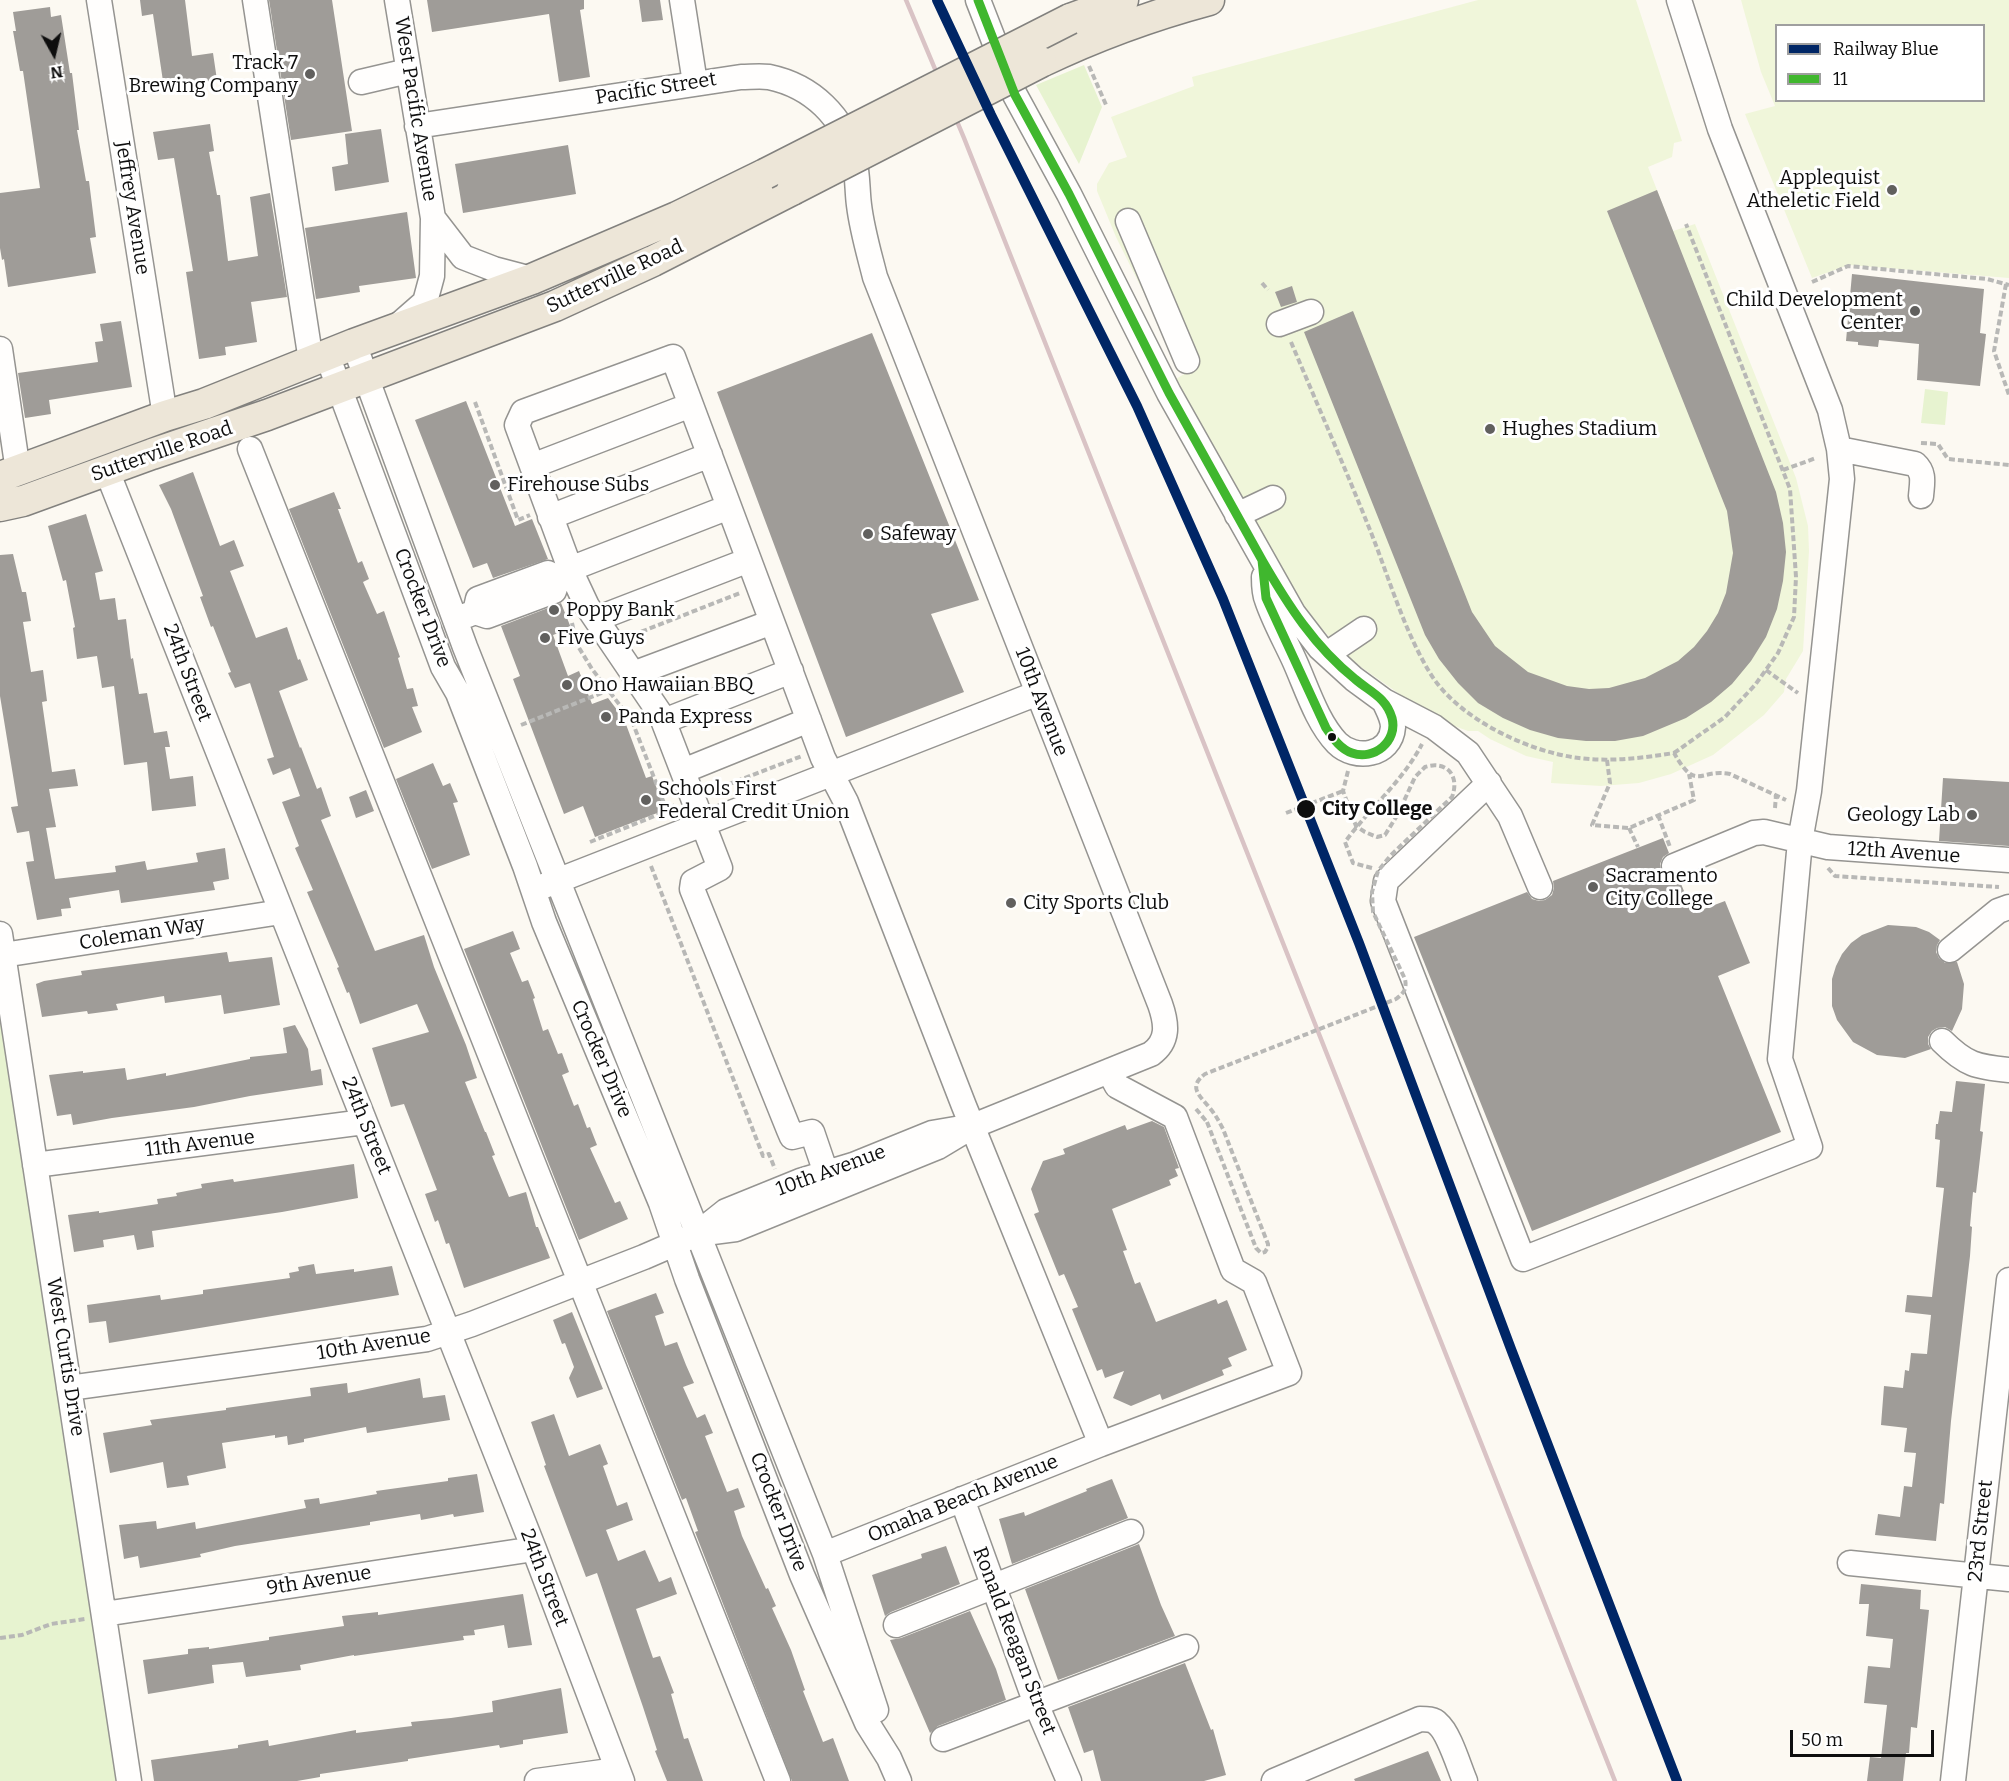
<!DOCTYPE html>
<html>
<head>
<meta charset="utf-8">
<style>
	body { margin:0 }
	#map { position:relative; width:2009px; height:1781px; overflow:hidden; background:#fcf9f2; font-family:Bitter,serif }
	canvas { display:block }
	.legend { position:absolute; left:1775px; top:24px; width:210px; height:78px; box-sizing:border-box; background:#fff; border:2px solid #9f9f9f; margin:0; padding:8px 10px; list-style:none; font-size:18px; color:#0e0e0e }
	.legend li { display:flex; align-items:center; gap:12px; height:30px }
	.legend b { width:30px; border:2px solid #9f9f9f }
	.north { position:absolute; left:24px; top:24px; width:60px; height:60px; -webkit-text-stroke:4px #fff; paint-order:stroke; rotate:172deg; font-size:16px; font-weight:700; line-height:24px; text-align:center; color:#0e0e0e }
	.north::after { content:''; display:block; margin:auto; width:21px; height:27px; background:#0e0e0e; clip-path:polygon(50% 0,100% 100%,50% 72%,0 100%) }
	.scale { position:absolute; left:1790px; top:1730px; width:144px; height:27px; box-sizing:border-box; border:3px solid #0e0e0e; border-top:0; padding-left:8px; font-size:18px; line-height:21px; white-space:nowrap; color:#0e0e0e; -webkit-text-stroke:4px #fff; paint-order:stroke }
</style>
</head>
<body>
<div id="map">
<canvas width="2009" height="1781"></canvas>
<ul class="legend">
<li><b style="height:8px;background:#002666"></b>Railway Blue</li>
<li><b style="height:8px;background:#40b72e"></b>11</li>
</ul>
<div class="north">N</div>
<div class="scale">50 m</div>
</div>
<script>
const context = document.querySelector('canvas').getContext('2d');
context.lineJoin = 'round';
function fill(path, color) {
  context.fillStyle = color;
  context.fill(path, 'evenodd');
}
function trace(path, color, width, dash) {
  context.strokeStyle = color;
  context.lineWidth = width;
  context.lineCap = dash ? 'butt' : 'round';
  context.setLineDash(dash || []);
  context.stroke(path);
}
function drawText(font, color, halo, rows, align = 'center') {
  context.font = font + ' Bitter,serif';
  context.lineWidth = 6;
  context.setLineDash([]);
  context.textBaseline = 'middle';
  context.strokeStyle = halo;
  context.fillStyle = color;
  for (const [text, x, y, turn = 0] of rows) {
    context.save();
    context.translate(x, y);
    context.rotate((+turn || 0) * Math.PI / 180);
    context.textAlign = isNaN(turn) ? turn : align;
    if (halo) context.strokeText(text, 0, 0);
    context.fillText(text, 0, 0);
    context.restore();
  }
}
const green = new Path2D(`
	M1084,65L1102,107L1079,164L1036,85Z
	M1925,389L1948,392L1945,425L1921,423Z
	M0,986L122,1781H0Z`);
const pitch = new Path2D(`
	M1478,0H1636L1682,141L1674,143L1672,157L1648,167L1673,231L1695,224L1796,478L1808,526L1809,551L1803,651L1786,679L1784,692L1764,715L1713,755L1671,774L1639,783L1601,786L1551,783L1553,762L1526,756L1490,739L1478,731H1468L1435,719L1361,667L1344,653L1303,608L1176,379L1184,374L1116,237L1097,191V184L1109,163L1127,157L1111,117L1194,86L1192,77Z
	M1741,0H2009V278L1849,265L1812,278L1745,114L1775,106L1761,72ZM1776,26H1984V100H1776Z`);
const building = new Path2D(`
	M140,0H185L192,56L213,53L217,80L164,88L153,14L142,16Z
	M269,0H332L352,131L291,140Z
	M427,0H584V9L580,10L590,77L559,82L549,14L432,32Z
	M639,0H660L663,20L642,22Z
	M50,7L51,17L61,15L70,73H72L79,130H77L86,181H89L96,237L90,238L96,273L8,287L4,259L2,260L0,248V193L40,188L23,71H20L13,31H16L13,12Z
	M210,124L214,151L209,152L217,195H220L228,261L258,256L250,197L270,193L287,297L251,302L257,342L225,347L226,355L199,359L186,272L193,271L174,158L158,160L153,132Z
	M381,129L389,182L335,191L332,167L348,164L345,134Z
	M568,145L576,194L463,213L455,164Z
	M1657,190L1776,492L1783,523L1786,552L1783,581L1777,609L1766,637L1751,661L1732,684L1711,702L1686,718L1643,736L1615,741H1586L1558,738L1530,730L1503,718L1478,703L1458,683L1439,659L1425,635L1304,332L1353,311L1472,612L1495,646L1528,672L1567,686L1589,689L1609,688L1645,678L1678,661L1694,647L1707,631L1718,613L1726,593L1733,553L1727,511L1607,211Z
	M407,212L416,278L359,286L360,292L316,299L305,228Z
	M1852,274L1984,289L1980,333L1986,334L1980,386L1917,380L1919,344L1879,340L1878,347L1858,345V342L1846,341Z
	M1292,286L1297,302L1281,307L1275,292Z
	M121,321L132,387L49,400L51,414L25,418L18,373L98,362L95,342L103,341L100,324Z
	M872,333L979,600L931,614L964,692L846,737L717,392Z
	M466,401L515,526L532,519L548,559L493,578L487,563L473,568L415,420Z
	M193,472L220,546L234,540L244,566L230,571L256,638L287,627L298,660L300,659L308,680L279,691L300,748L301,747L317,789L321,787L331,816L321,820L375,951L424,935L434,967L466,1045L477,1078L465,1082L485,1132H486L495,1155L492,1156L509,1197L526,1192L536,1227H538L550,1258L464,1288L449,1243L446,1244L438,1220L435,1222L425,1194L437,1190L416,1135L404,1104L391,1107L372,1048L429,1032L417,1004L360,1024L349,992L347,993L337,968L339,967L307,892L313,890L295,848L299,846L282,802L300,796L290,768L273,775L267,759L274,757L250,683L235,688L228,673L231,672L213,626L211,627L200,597L203,596L171,509L159,485Z
	M334,492L341,509H338L358,563L362,561L369,579L363,582L377,614L384,611L400,657L398,658L407,689L413,688L418,706L412,707L422,732L384,748L289,509Z
	M86,514L103,571L95,573L100,600L115,598L118,620L126,619L131,659L133,658L139,694L147,693L154,733L167,731L170,747H165L170,779L193,776L196,806L152,811L147,762L124,765L114,686L102,688L97,656L77,659L73,628L75,627L66,580L63,581L48,526Z
	M13,554L22,592H26L31,621L23,622L31,672L43,670L47,701L42,702L52,772L75,769L78,786L49,789L56,827L46,828L55,879L116,872L115,866L145,861L147,870L198,862L196,853L225,848L229,879L213,882L215,890L121,903L119,890L69,898L71,908L61,909L62,916L37,920L26,862L34,861L29,831L17,833L11,807L18,806L0,696V555Z
	M561,603L571,628L553,635L568,676L579,671L592,704L608,698L624,719L646,778L652,776L665,810L595,837L583,806L564,814L513,679L520,676L501,626Z
	M433,763L443,786L450,783L458,802L453,803L470,855L432,869L396,779Z
	M1943,778L2009,782V846L1939,841Z
	M366,790L374,811L356,818L349,797Z
	M1663,838L1669,853L1663,857L1660,864L1661,872L1666,878L1672,880L1679,879L1693,913L1725,901L1750,963L1718,976L1781,1132L1532,1231L1414,937L1527,892L1532,899L1539,901L1545,900L1552,895L1554,888L1553,881Z
	M1888,925L1916,927L1929,932L1940,940L1937,945L1936,952L1939,958L1945,963L1957,962L1964,984L1962,1009L1952,1031L1945,1027L1937,1028L1932,1031L1928,1037V1044L1931,1049L1905,1058L1877,1055L1853,1042L1837,1020L1832,1006V979L1836,966L1842,954L1851,943L1862,935Z
	M513,931L520,949L510,953L522,982L528,980L535,998L533,999L543,1031L548,1029L558,1054L562,1053L569,1072L562,1075L574,1106L578,1104L587,1128L590,1127L597,1145L590,1148L615,1203L620,1201L628,1219L579,1240L464,949Z
	M227,952L229,962L272,957L280,1005L224,1014L221,995L165,1003L164,996L116,1004L118,1010L88,1014L87,1011L42,1017L36,984L44,981L82,975L81,971Z
	M295,1025L308,1049L311,1071L321,1069L323,1085L250,1096L194,1107L112,1118L73,1125L71,1114L57,1116L49,1075L83,1071V1073L125,1068L127,1080L166,1073V1076L250,1059V1057L287,1053L283,1028Z
	M1956,1081L1985,1084L1980,1131L1983,1132L1976,1193L1973,1192L1970,1226L1972,1227L1970,1256L1951,1421L1944,1504L1940,1503L1936,1541L1875,1535L1878,1514L1900,1517L1904,1486L1912,1487L1916,1453L1904,1452L1907,1428L1881,1425L1884,1386L1903,1388L1905,1370L1909,1371L1911,1353L1927,1354L1931,1315L1905,1312L1907,1295L1932,1297L1944,1188L1936,1187L1940,1140L1935,1139L1936,1124H1938L1940,1111L1952,1112Z
	M1152,1121L1164,1127L1179,1168L1175,1169L1178,1176L1169,1180L1171,1185L1112,1209L1127,1250L1123,1251L1135,1284L1140,1282L1156,1322L1216,1299L1218,1304L1227,1300L1247,1350L1228,1358L1232,1366L1222,1370L1224,1375L1162,1400L1160,1394L1131,1406L1113,1398L1124,1371L1105,1378L1102,1369L1097,1371L1072,1309L1078,1307L1064,1274L1059,1276L1034,1214L1039,1212L1031,1189L1043,1161L1065,1154L1063,1149L1125,1125L1127,1130Z
	M354,1164L358,1198L282,1212L152,1231L154,1247L137,1250L134,1235L103,1240L104,1247L74,1252L68,1215L99,1211V1213L158,1204L157,1199L177,1196L176,1193L202,1188L201,1184L233,1179L234,1182Z
	M314,1264L316,1274L354,1269V1272L392,1266L399,1295L109,1343L106,1321L89,1323L87,1305L160,1295L161,1300L203,1294V1290L290,1278L289,1273L299,1271L298,1267Z
	M656,1293L664,1313L655,1316L665,1346L677,1342L686,1365L694,1383L683,1387L697,1418L705,1414L713,1433L705,1436L727,1492L738,1488L745,1507L734,1511L742,1536L766,1589L768,1588L776,1606L772,1608L791,1650L805,1690L803,1691L823,1742L833,1738L849,1781H792L695,1532L698,1531L686,1498L682,1500L607,1311Z
	M572,1312L603,1389L577,1398L569,1378L574,1367L565,1343L562,1344L553,1320Z
	M420,1378L423,1398L445,1395L450,1420L367,1433L366,1427L304,1439V1442L288,1445L287,1436L275,1438V1435L222,1443L226,1468L187,1476L189,1485L167,1488L163,1462L110,1473L103,1433L152,1425L150,1420L226,1410V1408L311,1396L310,1388L347,1383L348,1393Z
	M554,1414L569,1456L600,1444L608,1464L603,1466L617,1506L627,1502L633,1520L606,1530L618,1561L645,1550L659,1582L671,1577L677,1594L636,1609L653,1658L660,1656L674,1693L671,1694L684,1739L688,1738L703,1781H667L655,1751L657,1750L643,1707L597,1573L586,1577L544,1466L546,1465L531,1422Z
	M477,1474L484,1512L454,1517L453,1514L421,1520L420,1514L370,1522V1525L235,1546L200,1554L201,1557L140,1568L138,1556L124,1559L119,1525L156,1521L157,1529L195,1522L196,1529L306,1508L304,1500L319,1498L320,1504L377,1494L376,1491L448,1481V1478Z
	M1112,1479L1128,1518L1012,1564L999,1519L1024,1512L1025,1516L1087,1491L1086,1489Z
	M1139,1544L1161,1605L1175,1636L1058,1680L1025,1589Z
	M946,1546L960,1584L891,1612L885,1616L872,1575L922,1558L921,1554Z
	M1861,1584L1921,1590L1920,1609L1929,1610L1917,1728L1911,1727L1909,1753H1906L1903,1781H1867L1870,1757L1881,1758L1887,1705L1864,1703L1868,1666L1890,1668L1893,1639L1866,1636L1869,1604H1859Z
	M523,1594L532,1645L508,1648L504,1625L474,1630L475,1635L463,1636L464,1640L354,1656V1655L300,1665L301,1670L246,1677L243,1662L212,1665L214,1683L148,1694L143,1660L188,1654V1649L209,1647V1649L269,1640V1637L344,1626L342,1616L378,1612V1615Z
	M970,1611L996,1669L1006,1700L938,1726L930,1733L890,1640L901,1638Z
	M1185,1663L1211,1730L1213,1729L1226,1775L1204,1781H1101L1093,1750L1084,1753L1068,1707Z
	M561,1688L568,1733L523,1740V1744L500,1748L499,1745L408,1759V1761L320,1774V1777L297,1781H154L151,1760L238,1748V1745L268,1740L269,1746L356,1730V1733L412,1726L411,1722L451,1718L493,1712L492,1701Z
	M1428,1751L1441,1781H1355L1354,1779Z`);
const path = new Path2D(`
	M1089,66L1107,107
	M1812,282L1848,266L1987,279L2009,285
	M1262,283L1268,290
	M2006,284L1994,351L2009,395
	M1291,342C1318,406 1346,470 1372,535C1390,581 1404,630 1430,673C1457,718 1528,752 1579,758C1611,762 1642,758 1674,753C1697,793 1699,768 1730,774L1786,800
	M475,402L518,520L530,515
	M1921,443L1938,444L1948,459L2009,465
	M1783,470L1816,458
	M572,623L574,632L573,638L592,669L632,721L667,811
	M633,635L740,593
	M1766,670L1798,693
	M521,725L609,690
	M1674,753L1725,717L1755,685L1778,653L1794,617L1796,577L1790,489L1686,224
	M1607,760L1610,783L1592,825L1629,828L1694,800L1689,774
	M1348,771L1343,791L1356,826L1365,832L1377,837L1385,835L1398,814
	M711,791L802,756
	M1775,808L1776,795
	M1286,813L1343,791
	M1658,815L1670,847
	M1629,828L1638,847
	M590,842L667,811L675,805
	M651,866L763,1156L769,1154L775,1169
	M1372,868L1353,863L1345,842C1369,809 1403,781 1422,744
	M1828,868L1835,876L1999,887
	M1196,1109L1207,1122
	M0,1638L22,1635L51,1624L85,1619`);
const minor = new Path2D(`
	M99,0L165,416
	M255,0L311,361
	M397,0L433,218L432,276L425,302L401,323
	M682,0L695,83
	M978,0L1015,95L1069,194L1169,393L1293,613L1320,648L1354,679L1384,701L1434,727L1468,753L1510,816L1540,887
	M361,82L408,71
	M417,126L741,77C750,77 760,76 769,77C812,86 844,117 854,159C858,174 857,190 859,205C862,230 869,253 875,277L1160,1004C1167,1024 1169,1041 1151,1054L973,1126
	M433,218L463,257L494,269L532,279
	M1128,221L1187,361
	M1279,324L1311,312
	M354,344L465,647L825,1554L876,1710
	M0,349L18,471
	M327,355L443,667L458,693L525,866L544,922L661,1203L687,1279L802,1575L867,1723L889,1758L899,1781
	M250,449L778,1781
	M1839,449L1915,464C1925,473 1922,483 1921,496
	M532,466L691,405
	M107,471L534,1549L622,1781
	M1237,515L1273,498
	M550,517L710,455
	M570,569L729,507
	M1264,577C1264,584 1264,593 1267,600C1274,621 1286,642 1295,662C1307,689 1317,722 1337,743C1355,761 1391,756 1393,727C1393,718 1388,710 1384,701
	M475,612L478,599L548,573L558,579L569,575
	M596,619L749,560
	M455,620L475,612L487,616L554,591L558,579
	M1327,654L1364,629
	M633,674L772,622
	M664,721L791,671
	M683,771L809,720
	M1489,783L1386,881L1383,901L1523,1259L1810,1147L1780,1059L1800,841L1809,791L1842,479L1839,449L1830,410L1720,129L1679,0
	M1674,866L1754,833L1764,832L1828,847L2009,860
	M544,886L1038,693
	M0,934L129,1781
	M1950,950L1998,911L2009,907
	M3,955L281,912
	M1942,1041C1966,1065 1977,1067 2009,1070
	M35,1165L364,1122
	M826,1173L812,1132L792,1137L789,1130L692,889L693,882L720,868L661,715L587,606L572,574L517,425L523,412L673,357L823,758L846,802L964,1106L1101,1444L1289,1373L1254,1282L1233,1270L1175,1117L1117,1086L1109,1071
	M69,1388L427,1339L472,1324L644,1257L697,1234L726,1211L800,1181L853,1165L932,1133L973,1126L938,1147L736,1229L697,1234
	M962,1499L1036,1704L1069,1781
	M825,1554L1101,1444
	M1850,1563L2009,1579
	M104,1614L534,1549
	M896,1625L1131,1532
	M943,1739L1186,1647
	M537,1781L617,1770
	M1274,1781L1420,1719C1426,1719 1434,1719 1438,1724C1449,1733 1459,1767 1465,1781
	M1953,1781L2009,1280`);
const major = new Path2D(`
	M1070,19L1123,0
	M1041,62C1093,37 1153,15 1209,0
	M0,477L165,416L204,404L354,344L532,279L677,217L765,174
	M0,506L23,501L152,454L267,415L555,306L653,261L792,190`);
const rail = new Path2D(`
	M906,0L964,138L1615,1781`);
const pathBridge = new Path2D(`
	M1207,1122L1256,1248L1261,1253L1265,1252L1268,1247V1244L1223,1129C1219,1121 1215,1114 1209,1107C1199,1095 1188,1087 1205,1074L1396,999C1404,993 1407,989 1405,979L1373,912L1372,892L1378,871L1391,855L1452,797C1460,776 1447,760 1425,767L1415,777L1398,814`);
const majorBridge = new Path2D(`
	M765,174L1070,19
	M792,190L1041,62`);
const bus1 = new Path2D(`
	M978,0L1015,95L1069,194L1169,393L1262,560
	M1262,560C1288,605 1314,646 1355,679C1370,692 1386,697 1392,718C1398,741 1374,761 1352,753C1340,749 1333,738 1326,728L1266,598Z`);
const rail1 = new Path2D(`
	M937,0L991,115L1137,406L1223,599L1359,943L1511,1349L1677,1781`);
const markers = [
	[310,74,6,"#61605e"],
	[1892,190,6,"#61605e"],
	[1915,311,6,"#61605e"],
	[1490,429,6,"#61605e"],
	[495,485,6,"#61605e"],
	[868,534,6,"#61605e"],
	[554,610,6,"#61605e"],
	[545,638,6,"#61605e"],
	[567,685,6,"#61605e"],
	[606,717,6,"#61605e"],
	[1332,737,5,"#0e0e0e"],
	[646,800,6,"#61605e"],
	[1306,809,10,"#0e0e0e"],
	[1972,815,6,"#61605e"],
	[1593,887,6,"#61605e"],
	[1011,903,6,"#61605e"]
];
const poiNames = [
	["Track 7",298,63,"right"],
	["Brewing Company",298,86,"right"],
	["Applequist",1880,178,"right"],
	["Atheletic Field",1880,201,"right"],
	["Child Development",1903,300,"right"],
	["Center",1903,323,"right"],
	["Hughes Stadium",1502,429],
	["Firehouse Subs",507,485],
	["Safeway",880,534],
	["Poppy Bank",566,610],
	["Five Guys",557,638],
	["Ono Hawaiian BBQ",579,685],
	["Panda Express",618,717],
	["Schools First",658,789],
	["Federal Credit Union",658,812],
	["Geology Lab",1960,815,"right"],
	["Sacramento",1605,876],
	["City College",1605,899],
	["City Sports Club",1023,903]
];
const streetNames = [
	["Pacific Street",656,89,-9],
	["West Pacific Avenue",415,109,81],
	["Jeffrey Avenue",132,208,81],
	["Sutterville Road",615,277,-25],
	["Sutterville Road",162,452,-19],
	["Crocker Drive",422,608,69],
	["24th Street",187,673,69],
	["10th Avenue",1041,702,69],
	["12th Avenue",1904,853,4],
	["Coleman Way",142,934,-9],
	["Crocker Drive",601,1059,67],
	["24th Street",366,1126,68],
	["11th Avenue",200,1144,-7],
	["10th Avenue",831,1171,-20],
	["10th Avenue",374,1345,-9],
	["West Curtis Drive",65,1357,81],
	["Omaha Beach Avenue",963,1499,-22],
	["Crocker Drive",778,1512,69],
	["23rd Street",1981,1531,-84],
	["24th Street",544,1578,69],
	["9th Avenue",319,1581,-9],
	["Ronald Reagan Street",1014,1641,69]
];
const stopNames = [
	["City College",1322,809]
];
fill(green, '#e7f3d0');
fill(pitch, '#f0f6da');
fill(building, '#9f9c98');
trace(minor, '#959491', 27);
trace(major, '#82817e', 33);
trace(path, '#b8b8b6', 4, [6, 3]);
trace(minor, '#fffefd', 24);
trace(major, '#ede6d8', 30);
trace(rail, '#d9c3c5', 4.5);
trace(majorBridge, '#82817e', 33, []);
trace(pathBridge, '#b8b8b6', 4, [6, 3]);
trace(majorBridge, '#ede6d8', 30);
trace(bus1, '#40b72e', 9);
trace(rail1, '#002666', 10);
for (const [x, y, r, color] of markers) {
  const dot = new Path2D();
  dot.arc(x, y, r, 0, 2 * Math.PI);
  context.fillStyle = color;
  context.fill(dot);
  trace(dot, '#fff', 2);
}
drawText('20px', '#0e0e0e', '#fff', poiNames, 'left');
drawText('20px', '#0e0e0e', '#fff', streetNames);
drawText('bold 20px', '#0e0e0e', '#fff', stopNames, 'left');
</script>
</body>
</html>
